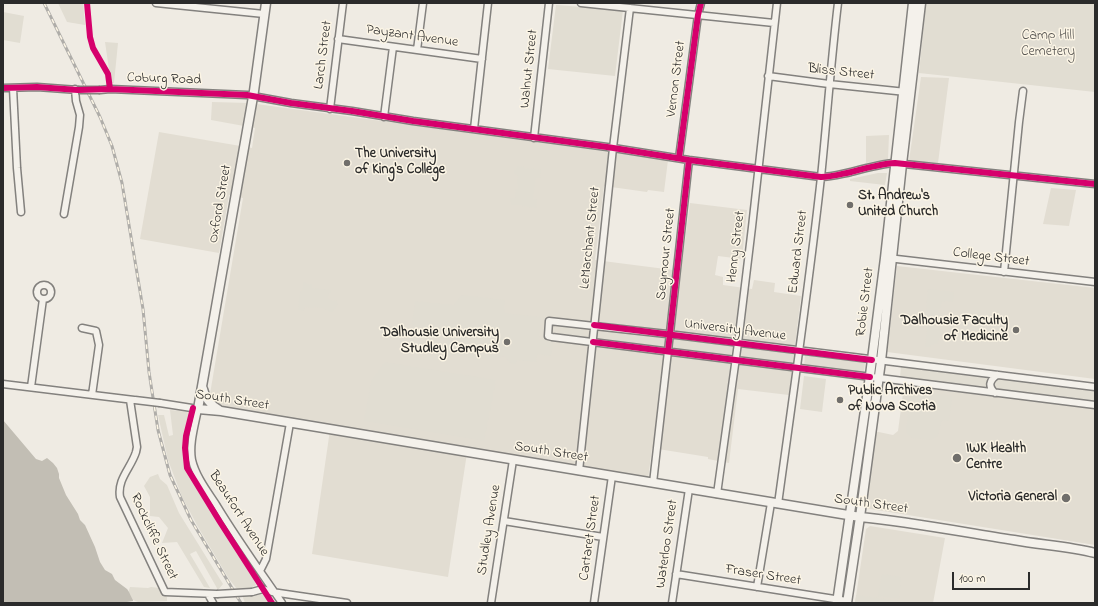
<!DOCTYPE html>
<html>
<head>
<meta charset="utf-8">
<style>
	body { margin:0 }
	#map { position:relative; width:1098px; height:606px; overflow:hidden; background:#efebe3; font-family:"Indie Flower",sans-serif }
	canvas { display:block }
	.frame { position:absolute; inset:0; border:4px solid #2b2b2b; pointer-events:none }
	.scale { position:absolute; left:952px; top:572px; width:78px; height:18px; box-sizing:border-box; border:2px solid #2b2b2b; border-top:0; padding-left:5px; font-size:12px; line-height:14px; white-space:nowrap; color:#2b2b2b; -webkit-text-stroke:3px #fcf5e5; paint-order:stroke }
</style>
</head>
<body>
<div id="map">
<canvas width="1098" height="606"></canvas>
<div class="frame"></div>
<div class="scale">100 m</div>
</div>
<script>
const context = document.querySelector('canvas').getContext('2d');
context.lineJoin = 'round';
function fill(path, color) {
  context.fillStyle = color;
  context.fill(path, 'evenodd');
}
function trace(path, color, width, dash) {
  context.strokeStyle = color;
  context.lineWidth = width;
  context.lineCap = dash ? 'butt' : 'round';
  context.setLineDash(dash || []);
  context.stroke(path);
}
function drawText(font, color, halo, rows, align = 'center') {
  context.font = font + ' "Indie Flower",sans-serif';
  context.lineWidth = 3;
  context.setLineDash([]);
  context.textBaseline = 'middle';
  context.strokeStyle = halo;
  context.fillStyle = color;
  for (const [text, x, y, turn = 0] of rows) {
    context.save();
    context.translate(x, y);
    context.rotate((+turn || 0) * Math.PI / 180);
    context.textAlign = isNaN(turn) ? turn : align;
    if (halo) context.strokeText(text, 0, 0);
    context.fillText(text, 0, 0);
    context.restore();
  }
}
const built = new Path2D(`
	M921,77L949,78L938,163L909,161Z
	M212,102L249,103L668,160L664,192L648,190L647,192L604,186L595,260L681,271L690,203L747,210L742,259L718,256L715,275L723,277V285L752,289L754,280L775,283L774,292L801,296L789,395L738,389L729,463L708,459V457L652,448L648,479L467,453L448,577L312,554L330,430L221,411L213,403L210,394L243,198L229,195L219,253L140,239L159,132L252,148L255,128L211,120Z
	M889,135L888,159L866,163V136Z
	M1051,188L1076,190L1069,226L1043,224Z
	M897,266L1095,288V379L887,352Z
	M904,386L1095,408V545L864,508L874,431L893,435L898,431Z
	M870,526L945,538L933,603H855L866,529Z`);
const green = new Path2D(`
	M58,3H83L85,25L67,22Z
	M926,3H1095V92L919,73Z
	M556,5L623,10L615,76L548,69Z
	M3,12L24,16L20,43L3,40Z
	M105,42L118,43L114,83H111Z
	M517,166L524,167V168L527,169V168L541,170L540,178H536L533,199H537L536,208L522,206V205H511L512,202L510,201V198H515L516,189H518L519,184L517,183L518,175L514,174V170H516Z
	M878,173H887L885,185L850,181V179Z
	M303,282L307,283V284L312,285V288L331,290V293H329L328,299L330,300L337,301V303H338L337,307L331,312H329L327,310L323,309V308L314,307V308L305,307L304,311L298,310L300,293C303,290 304,286 303,282Z
	M928,289L954,292L953,302L942,301L941,307L938,309V312L940,315L943,316V322L936,321L935,329L943,330L942,338H939L938,344H934L929,347H925L928,323L925,322Z
	M462,295L505,300L504,313L541,317L539,339L553,341L551,356L537,354L536,362L517,360L516,364C510,364 508,362 505,356L491,360L445,354L448,330L412,326L415,301L454,305Z
	M563,325L582,328L584,329L583,336L581,337L561,335L560,333V327Z
	M602,331L663,338C665,341 664,345 662,348L601,341L600,339Z
	M677,339L730,345L731,350L729,355L675,349Z
	M746,347L791,353L792,358L790,363L745,358L743,356L744,348Z
	M805,354L865,362L864,373L804,366Z
	M385,362L496,380L484,441L364,421L371,382Z
	M901,366L990,377L989,389L900,377Z
	M804,376L826,379L822,412L800,409Z
	M997,378L1094,390L1095,402L996,390L993,387V381Z
	M911,390L952,396L949,421L942,420L938,436L930,440L912,438L906,431Z
	M170,410L188,412L187,413L190,414C186,432 182,449 186,468L220,517L221,527L224,531L230,533L235,540L234,549L254,579L256,585L251,588L237,589L229,579L198,527L182,497L168,460L158,415H164L169,436L173,435Z
	M158,474L160,479L167,485L179,513L223,584L218,590L196,551L190,554L210,588L204,587L177,542L162,543L168,528L159,517L150,516V497L144,486L150,477Z
	M882,574L901,577L899,599L878,596Z
	M130,587L148,588L151,587L159,588L163,593L167,597V601L138,602L133,600L128,593Z
	M264,594L269,603H245L242,595Z
	M856,595L912,603H855Z`);
const water = new Path2D(`
	M3,420L36,459L42,461L47,458L53,463L57,468L59,474V478L66,495L78,514L80,520L85,525L95,547L100,562L105,570L112,574L115,580L127,589C129,591 131,597 133,600V601L127,602L128,603H3Z`);
const minor = new Path2D(`
	M156,3L264,14
	M581,3L774,23
	M338,39L482,59
	M417,50L423,3
	M768,76L829,84L906,92
	M3,88L37,87L78,90
	M13,88L17,168L21,212
	M100,90L110,89L247,95L291,103L352,111L413,121L607,147L689,160L821,177C831,177 841,174 851,172C866,168 880,164 895,163L1095,184
	M330,109L343,3
	M384,117L393,47
	M474,129L488,3
	M534,138L549,3
	M679,158L698,15L701,3
	M64,214L79,127L80,115L76,101L75,89
	M888,258L1095,282
	M1004,272L1019,122L1023,91
	M37 292a7 7 0 1 1 14 0a7 7 0 1 1-14 0Z
	M82,328L96,331L99,345L92,395
	M3,384L134,400
	M31,387L43,299
	M1095,387L676,335L549,321L548,336L552,337L1095,405
	M995,393C988,386 989,381 997,375
	M130,400L137,447L136,452C131,468 117,479 120,497L165,592L217,594
	M160,403L198,409C195,425 189,444 192,460C196,477 208,492 217,506C237,539 260,571 282,603
	M579,471L613,148L630,8
	M653,483L668,351L689,160
	M717,494L738,343L752,227L777,3
	M778,504C793,395 809,286 821,177C827,119 831,61 838,3
	M504,521L603,537
	M260,571L266,559L290,423
	M676,574L847,601
	M757,587L771,503
	M252,592L263,589L272,592L347,603
	M208,594L213,603
	M491,603L513,460
	M594,603L612,476
	M672,603L689,489`);
const major = new Path2D(`
	M266,3L254,91L198,409L221,411L860,517C911,522 962,532 1014,540C1041,545 1068,546 1095,553
	M203,389C205,399 211,405 219,410
	M837,603L869,383L885,258L913,3
	M847,603L860,517L881,361L902,164L921,3`);
const rail = new Path2D(`
	M44,3L100,117L112,146L122,183L143,309L149,372L158,430L170,475L191,520L241,603`);
const minorBridge = new Path2D(`
	M78,90H100
	M135,400L160,403
	M217,594L252,592`);
const cycleway = new Path2D(`
	M87,3L90,37L93,48L108,74L110,89
	M3,88L37,87L78,90L110,89L247,95L291,103L352,111L413,121L607,147L689,160L821,177C831,177 841,174 851,172C866,168 880,164 895,163L1095,184
	M679,158L698,15L701,3
	M594,325L872,360
	M593,342L870,377
	M668,351L689,160
	M193,408L186,436L185,448L187,468L220,522L272,603`);
const markers = [
	[347,163,4,"#706e6b"],
	[850,205,4,"#706e6b"],
	[1016,330,4,"#706e6b"],
	[507,342,4,"#706e6b"],
	[840,400,4,"#706e6b"],
	[957,458,5,"#706e6b"],
	[1066,498,5,"#706e6b"]
];
const streetNames = [
	["Payzant Avenue",412,37,8],
	["Larch Street",324,55,-83],
	["Walnut Street",530,69,-84],
	["Bliss Street",841,73,6],
	["Vernon Street",677,79,-83],
	["Coburg Road",164,80,2],
	["Oxford Street",221,204,-80],
	["LeMarchant Street",591,238,-84],
	["Henry Street",737,247,-83],
	["Edward Street",799,252,-83],
	["Seymour Street",667,254,-84],
	["College Street",991,258,7],
	["Robie Street",866,302,-83],
	["University Avenue",735,331,7],
	["South Street",232,401,9],
	["South Street",551,453,9],
	["South Street",871,505,8],
	["Beaufort Avenue",238,514,57],
	["Studley Avenue",490,530,-81],
	["Rockcliffe Street",153,537,65],
	["Cartaret Street",591,538,-82],
	["Waterloo Street",668,544,-82],
	["Fraser Street",763,576,9]
];
const parkNames = [
	["Camp Hill",1048,37],
	["Cemetery",1048,53]
];
const poiNames = [
	["The University",355,155],
	["of King's College",355,171],
	["St. Andrew's",858,197],
	["United Church",858,213],
	["Dalhousie Faculty",1008,322,"right"],
	["of Medicine",1008,338,"right"],
	["Dalhousie University",499,334,"right"],
	["Studley Campus",499,350,"right"],
	["Public Archives",848,392],
	["of Nova Scotia",848,408],
	["IWK Health",966,450],
	["Centre",966,466],
	["Victoria General",1057,498,"right"]
];
fill(built, '#e2ddd2');
fill(green, '#e1ddd2');
fill(water, '#c2beb4');
trace(minor, '#83817e', 9);
trace(major, '#83817e', 11);
trace(minor, '#f4f1eb', 6);
trace(major, '#f4f1eb', 8);
trace(rail, '#afada9', 3);
trace(rail, '#fcf5e5', 1.5, [4.5]);
trace(minorBridge, '#83817e', 9, []);
trace(minorBridge, '#f4f1eb', 6);
trace(cycleway, '#d6006c', 6);
for (const [x, y, r, color] of markers) {
  const dot = new Path2D();
  dot.arc(x, y, r, 0, 2 * Math.PI);
  context.fillStyle = color;
  context.fill(dot);
  trace(dot, '#fcf5e5', 1.5);
}
drawText('14px', '#2b2b2b', '#fcf5e5', streetNames);
drawText('14px', '#565451', '#fcf5e5', parkNames);
drawText('bold 14px', '#2b2b2b', '#fcf5e5', poiNames, 'left');
</script>
</body>
</html>
